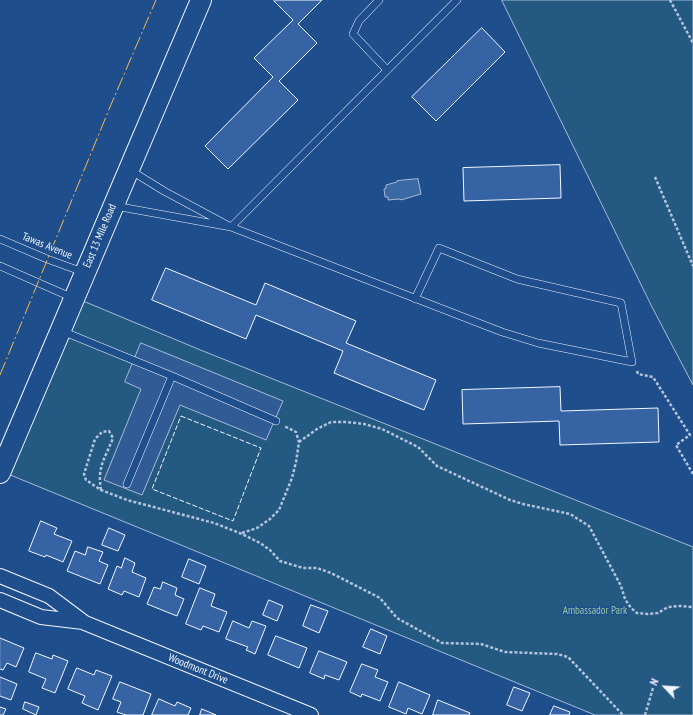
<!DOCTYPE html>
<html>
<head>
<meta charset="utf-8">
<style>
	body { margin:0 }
	#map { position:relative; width:693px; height:715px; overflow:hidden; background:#1f4e8c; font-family:"PT Sans Narrow",sans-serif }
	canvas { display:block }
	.north { position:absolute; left:645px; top:667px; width:40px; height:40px; -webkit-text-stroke:3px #1f4e8c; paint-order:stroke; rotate:295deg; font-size:11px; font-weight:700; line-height:16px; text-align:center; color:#f2f6ff }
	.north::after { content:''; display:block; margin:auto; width:14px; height:18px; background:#f2f6ff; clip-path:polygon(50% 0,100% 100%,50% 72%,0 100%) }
</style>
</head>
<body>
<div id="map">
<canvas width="693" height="715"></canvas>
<div class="north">N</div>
</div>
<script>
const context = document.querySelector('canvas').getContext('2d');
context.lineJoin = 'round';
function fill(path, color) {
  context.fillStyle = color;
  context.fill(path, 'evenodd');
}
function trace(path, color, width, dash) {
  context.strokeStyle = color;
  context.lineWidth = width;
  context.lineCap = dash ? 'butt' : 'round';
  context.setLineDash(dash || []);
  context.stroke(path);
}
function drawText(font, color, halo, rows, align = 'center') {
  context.font = font + ' "PT Sans Narrow",sans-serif';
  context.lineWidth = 3;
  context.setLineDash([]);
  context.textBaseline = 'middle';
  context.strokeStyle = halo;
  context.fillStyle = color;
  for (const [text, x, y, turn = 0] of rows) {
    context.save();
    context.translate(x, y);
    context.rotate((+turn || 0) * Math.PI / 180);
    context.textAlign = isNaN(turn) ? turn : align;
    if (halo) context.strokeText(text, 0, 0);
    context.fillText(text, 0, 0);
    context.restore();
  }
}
const green = new Path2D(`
	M502,0H693V385L652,307Z
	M76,298L198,349L693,547V715H595L3,472Z`);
const parking = new Path2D(`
	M141,343L283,401L266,440L180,405L142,495L104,480L141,389L125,382Z`);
const water = new Path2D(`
	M418,179L421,194L401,200L400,199L388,200V197H385L384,189L386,188V185L397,182V181Z`);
const building = new Path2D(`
	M275,0H322L298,24L317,43L279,81L298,100L228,169L205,146L273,77L254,58L293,20L274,1Z
	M482,28L505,52L436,121L412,97Z
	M560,165L561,198L464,201L463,168Z
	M166,268L256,305L265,283L356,321L346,343L436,380L424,410L334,373L343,351L256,315L246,339L152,300Z
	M560,387L561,411L658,408L659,442L560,445L559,421L463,424L462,390Z
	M41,521L57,528L54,534L72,541L63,562L46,555L45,557L29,551Z
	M109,528L125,535L118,551L102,545Z
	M88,547L103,552L99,561L108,565L100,584L67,571L75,551L85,555Z
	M125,558L135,563L132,572L146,578L139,597L124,591L122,595L108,589L117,566L121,568Z
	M189,559L206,566L199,584L182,577Z
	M163,582L177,588L175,595L184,599L177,616L147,604L154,587L160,589Z
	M200,588L215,594L211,606L227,612L219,632L203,626L201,630L186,624Z
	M269,600L283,606L277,621L263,615Z
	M311,605L328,611L319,633L303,626Z
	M233,621L249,628L252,621L266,626L255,654L246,650L248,647L226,639Z
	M371,629L387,636L380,654L363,647Z
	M276,636L307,648L299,668L268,655Z
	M0,638L24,648L16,667L7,663L3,670L0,669Z
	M319,651L347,662L339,680L325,675L324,679L310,673Z
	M36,653L52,659L53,655L68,661L55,693L42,688L46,679L29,672Z
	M362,664L378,670L375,677L388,682L380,701L362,694L361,697L350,692Z
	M77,668L94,675L96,670L112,676L98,710L82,703L85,696L68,689Z
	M0,677L17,684L11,700L0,696Z
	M120,682L151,694L143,715H126L117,712L121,702L113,699Z
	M399,682L430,695L422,714L408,708L406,714L389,707Z
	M514,687L530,693L522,711L507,705Z
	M159,699L175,706L177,702L191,708L188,715H152Z
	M438,700L470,713L469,715H433Z
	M25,702L39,707L36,715L23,709Z
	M554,706L570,712L569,715H550Z
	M0,707L6,709L3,715H0Z
	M202,709L216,715H200Z`);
const path = new Path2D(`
	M670,0L693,43
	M655,177L693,266
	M637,371L638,374L653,377L690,435L676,445L693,474
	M299,442L317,429L331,422H347L364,424L382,429L418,447L437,466L510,500L523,504L570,514L589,526L621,586L625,599L631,608L637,613L647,614L658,613L668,607L680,606L693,607
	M101,490C97,466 105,459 113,438L109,431L102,432L95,439L84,474L86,480L101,490L127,500L214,523L242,534L260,543L270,550L280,561L303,568H317L331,573L380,598L397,618L442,643L481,644L505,652L557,654L568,657L623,715
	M242,533L257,528L270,519L279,510L292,478L296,462L299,442L296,432L284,426
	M645,715L653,688`);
const service = new Path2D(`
	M379,0L359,21L353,34L387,70
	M115,206L231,227L164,191L130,170
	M0,239L47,259L83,272
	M0,266L73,298
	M415,299L439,248L517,279L621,303L632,362L538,343L502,332L231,227L457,0
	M62,331L172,376L276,421
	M127,484L172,376`);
const minor = new Path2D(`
	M0,576L49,596L85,623L311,715
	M0,600L41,617L83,622`);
const secondary = new Path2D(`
	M0,473L201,0`);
const fence = new Path2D(`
	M181,416L261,448L233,521L152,489Z`);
const power = new Path2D(`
	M0,375L110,107L156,0`);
const streetNames = [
	["East 13 Mile Road",100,236,-67],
	["Tawas Avenue",47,246,22],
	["Woodmont Drive",198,669,22]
];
const parkNames = [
	["Ambassador Park",595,611]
];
fill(green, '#245a82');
trace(green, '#a8bbd7', 1);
fill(parking, '#305b95');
trace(parking, '#a8bbd7', 1);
fill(water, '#3b69a3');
trace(water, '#a8bbd7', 1);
fill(building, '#3563a3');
trace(building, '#f2f6ff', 1);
trace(service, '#f2f6ff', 8);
trace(minor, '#f2f6ff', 16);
trace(secondary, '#f2f6ff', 22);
trace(path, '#b3c4dc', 2.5, [3, 2]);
trace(service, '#1f4e8c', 7);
trace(minor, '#1f4e8c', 14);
trace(secondary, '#1f4e8c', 20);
trace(fence, '#f2f6ff', 1, [5, 2]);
trace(power, '#ffb74d', 1, [14, 3, 2, 3]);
drawText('11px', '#f2f6ff', '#1f4e8c', streetNames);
drawText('11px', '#97c8a6', '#1f4e8c', parkNames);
</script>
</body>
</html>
